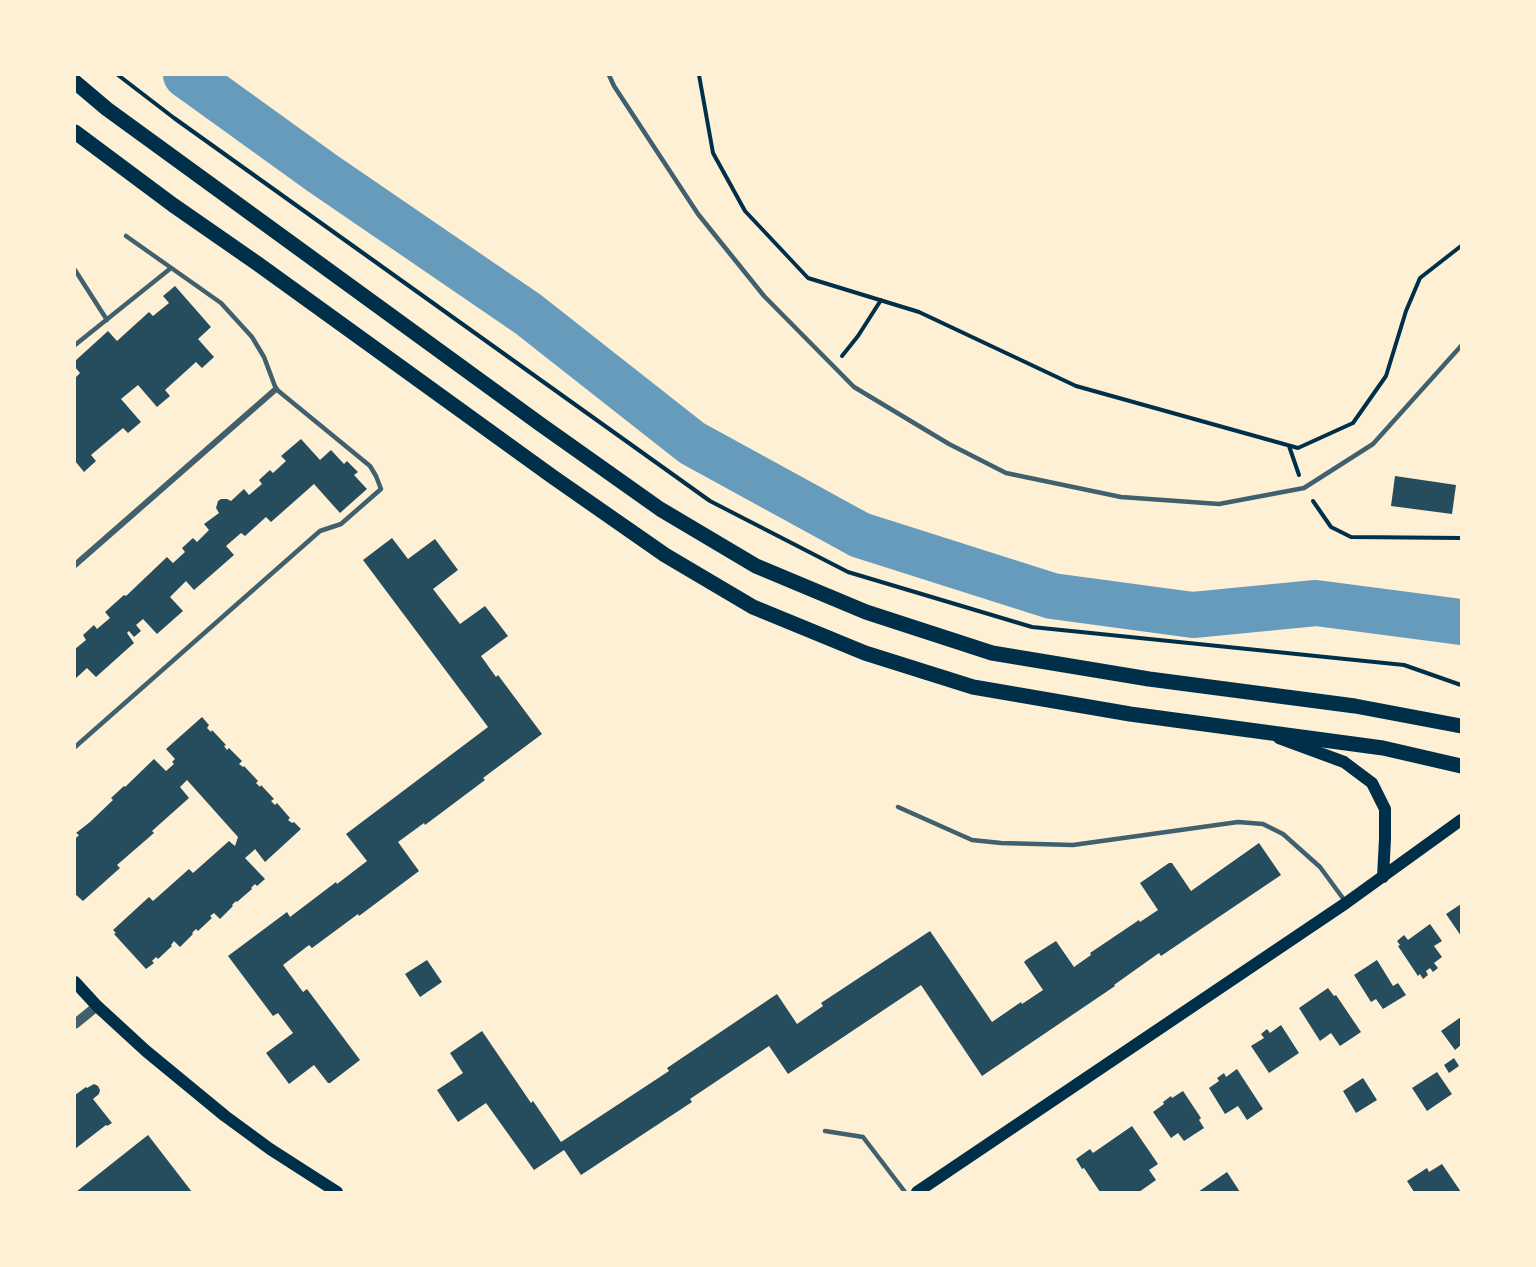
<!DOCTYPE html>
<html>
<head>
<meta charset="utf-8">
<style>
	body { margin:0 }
	#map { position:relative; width:1536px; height:1267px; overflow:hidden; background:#fdf0d5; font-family:Cabin,sans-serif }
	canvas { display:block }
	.frame { position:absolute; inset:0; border:76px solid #fdf0d5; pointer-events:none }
</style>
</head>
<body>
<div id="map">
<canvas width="1536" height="1267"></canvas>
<div class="frame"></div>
</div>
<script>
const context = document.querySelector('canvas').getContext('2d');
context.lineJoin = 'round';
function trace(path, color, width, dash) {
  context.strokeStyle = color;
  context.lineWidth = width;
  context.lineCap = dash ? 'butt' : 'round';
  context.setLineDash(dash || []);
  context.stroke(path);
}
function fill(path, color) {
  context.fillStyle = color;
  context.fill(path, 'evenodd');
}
const river = new Path2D(`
	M186,75L322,173L528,314L692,443L860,535L1052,596L1193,615L1316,603L1461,622`);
const building = new Path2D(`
	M175,286L211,327L198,339L214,357L202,368L196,362L165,390L170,396L157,407L138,385L121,399L141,422L128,433L123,428L91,455L96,461L84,472L75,461V378L80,373L75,367V361L108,331L117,341L149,312L153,316L169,303L163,296Z
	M301,439L320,460L331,450L344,464L347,461L358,472L354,475L367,489L340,513L314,484L271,522L266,517L245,536L241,533L226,546L234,555L194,590L186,581L170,597L183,611L157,634L143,619L136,625L141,631L134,637L129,631L127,633L134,643L96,677L87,668L75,679V649L86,640L83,635L94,625L97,629L110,618L105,612L124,595L126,596L167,557L173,563L185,552L182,548L193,538L197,542L209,530L204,524L219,513L216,508L218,501L221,499H227L231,501L244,489L249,495L262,484L259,480L270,470L273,473L286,461L281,456Z
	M1395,476L1456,485L1452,514L1391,506Z
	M392,538L408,559L435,539L458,570L433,589L460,624L485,606L508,636L481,656L496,677L498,675L542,734L483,778L485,780L425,825L424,823L398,842L419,871L359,916L358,914L312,948L309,945L283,965L303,992L307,989L360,1060L330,1083H328L314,1065L289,1084L266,1053L293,1033L278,1013L273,1016L228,956L287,912L290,917L336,882L337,884L367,861L346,834L488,727L363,560Z
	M202,717L209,725L207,728L211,732L212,730L226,745L224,746L227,750L229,748L242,761L239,764L243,767L244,766L258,781L256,783L260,787L261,785L274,799L271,801L275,805L277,803L290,818L288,820L292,823L294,822L301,829L265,862L255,849L252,852L245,858L265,879L257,886L255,884L251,888L252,889L237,902L236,901L232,905L233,906L220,919L214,913L210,916L212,918L198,931L196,929L192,933L193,934L180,947L174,941L171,945L172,946L158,959L156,957L152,961L154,963L146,969L114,934L116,933L113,930L149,897L153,901L189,869L193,873L229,841L235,846L238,837L187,780L180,787L189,798L152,831L154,833L117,865L120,868L83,901L75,894V839L79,835L76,833L90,822L113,800L111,798L124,786L125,787L154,759L166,771L174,764L172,762L175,759L166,749Z
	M1259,843L1281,875L1161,956L1159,953L1114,985L1115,986L982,1076L921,985L788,1074L769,1046L690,1099L692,1102L581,1175L564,1150L534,1170L486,1103L458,1122L437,1090L463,1073L450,1053L482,1031L531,1103L533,1101L561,1142L669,1071L667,1068L777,994L797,1024L823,1006L821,1003L930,931L992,1022L1021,1002L1022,1004L1043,990L1024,962L1026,960L1056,941L1074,967L1091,955L1090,953L1139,920L1140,922L1158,910L1140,883L1169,863H1172L1191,891Z
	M1461,904V936L1446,914Z
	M1430,924L1442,941L1434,946L1442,957L1434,963L1438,968L1433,972L1430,968L1426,971L1428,975L1423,979L1420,974L1418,976L1398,946L1400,945L1397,941L1404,935L1408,940Z
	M427,960L442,982L420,997L405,974Z
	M1377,960L1393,986L1398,983L1406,995L1383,1009L1376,999L1371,1002L1354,975Z
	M1328,988L1334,996L1336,995L1361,1032L1340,1046L1331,1033L1320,1041L1299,1008Z
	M1461,1017V1045L1455,1050L1441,1031Z
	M1281,1025L1299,1053L1269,1073L1251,1046L1264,1038L1261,1034L1267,1029L1270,1033Z
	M1454,1058L1459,1066L1449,1073L1444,1065Z
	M1237,1069L1263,1109L1247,1120L1238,1106L1225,1114L1209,1088L1219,1081L1217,1078L1224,1073L1226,1077Z
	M1437,1072L1452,1094L1427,1111L1412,1088Z
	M1363,1078L1377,1100L1356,1113L1343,1091Z
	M94,1084L98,1086L100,1090L99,1094L93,1099L112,1123L107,1126L106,1125L75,1149V1095L86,1087L87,1088Z
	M1183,1091L1201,1118L1199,1120L1204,1128L1184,1141L1178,1133L1171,1138L1153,1112L1164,1104L1163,1102L1171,1096L1172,1098Z
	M1132,1126L1158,1164L1149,1170L1156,1180L1139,1192H1100L1084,1168L1082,1169L1076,1159L1090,1149L1093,1153Z
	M148,1135L192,1192H76Z
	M1442,1164L1461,1192H1414L1407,1181L1427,1168L1429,1172Z
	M1227,1172L1240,1192H1198Z`);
const path = new Path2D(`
	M118,75L174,118L710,501L848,572L1032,627L1404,665L1461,685
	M699,75L713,153L745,211L808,278L919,312L1076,386L1298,448L1353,423L1386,376L1406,311L1420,278L1461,246
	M842,356L858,336L881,300
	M1289,446L1299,475
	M1313,501L1331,527L1351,537L1461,538`);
const service = new Path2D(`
	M609,75L614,86L698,214L764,296L854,387L949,444L1006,473L1121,497L1219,504L1304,488L1373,444L1461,346
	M75,270L107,320
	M75,345L171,268
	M75,747L320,531L341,524L381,489L376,476L370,466L276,389L264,357L252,337L221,303L126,236
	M898,807L972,840L1001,843L1073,845L1238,822L1263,824L1283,834L1320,867L1345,901
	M825,1131L863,1137L905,1192`);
const minor = new Path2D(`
	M75,565L276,389`);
const tertiary = new Path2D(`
	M75,1024L97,1006`);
const secondary = new Path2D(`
	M1279,738L1344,762L1372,783L1385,809V839L1383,877
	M75,982L97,1006L146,1051L225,1116L270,1149L337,1192
	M917,1192L1346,903L1461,820`);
const primary = new Path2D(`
	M75,82L107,109L540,424L660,509L756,566L866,612L992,653L1149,679L1355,706L1461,726
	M75,132L173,205L258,264L553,477L665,555L753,607L865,653L973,687L1130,714L1383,748L1461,766`);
trace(river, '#669bbc', 46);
fill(building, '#264d5e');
trace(path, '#003049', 4);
trace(service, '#3f606c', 4.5);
trace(minor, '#3f606c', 6);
trace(tertiary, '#3f606c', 10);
trace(secondary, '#003049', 12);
trace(primary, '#003049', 15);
</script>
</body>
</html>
